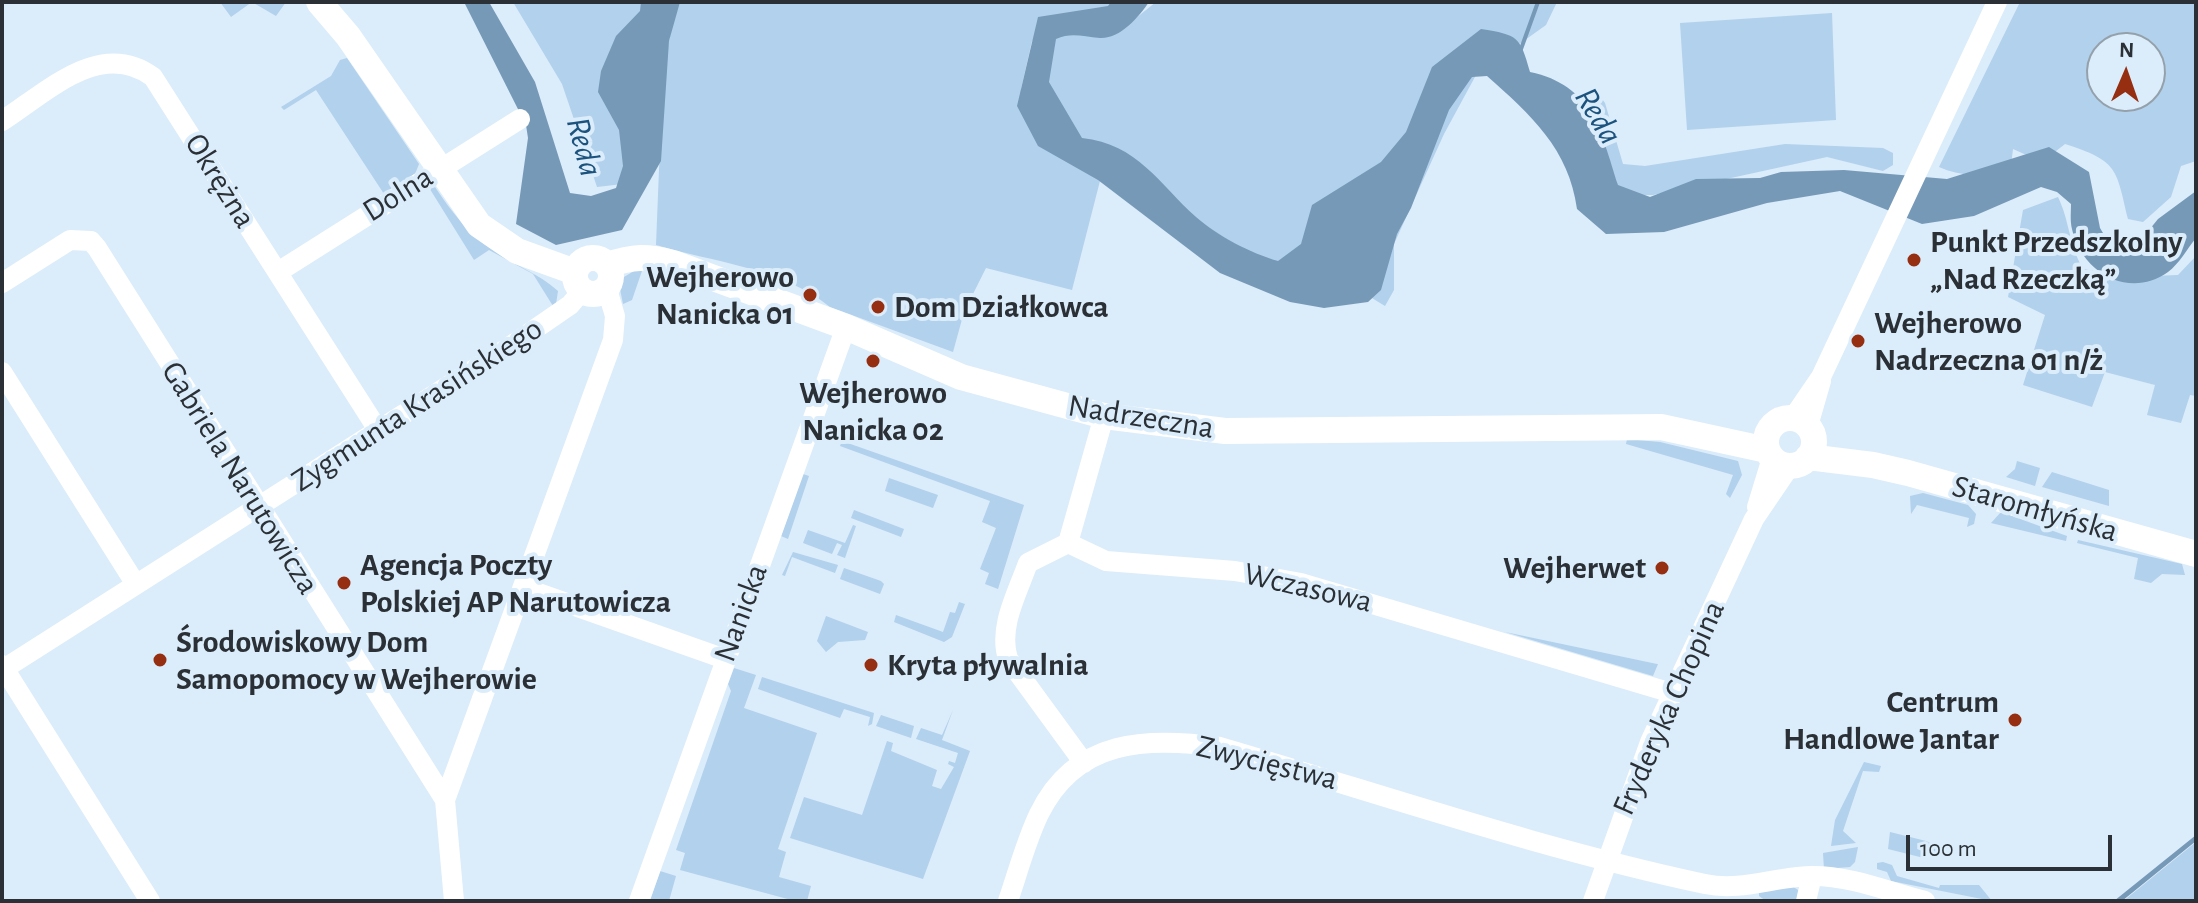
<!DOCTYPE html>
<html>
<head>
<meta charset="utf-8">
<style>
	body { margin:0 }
	#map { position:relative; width:2198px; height:903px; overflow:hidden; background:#dbecfa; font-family:"Alegreya Sans",sans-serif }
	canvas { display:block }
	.frame { position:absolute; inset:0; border:4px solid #2a3035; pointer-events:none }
	.north { position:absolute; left:2086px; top:32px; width:80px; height:80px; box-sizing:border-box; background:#dbecfa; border:2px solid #94a1ab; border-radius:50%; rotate:2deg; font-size:22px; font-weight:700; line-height:32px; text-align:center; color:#2a3035 }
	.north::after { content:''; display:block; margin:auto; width:28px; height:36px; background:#962e11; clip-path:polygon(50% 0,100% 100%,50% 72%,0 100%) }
	.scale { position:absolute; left:1906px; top:835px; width:206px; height:36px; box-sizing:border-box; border:4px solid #2a3035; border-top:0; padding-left:10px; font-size:24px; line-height:28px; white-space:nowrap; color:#2a3035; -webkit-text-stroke:6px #dbecfa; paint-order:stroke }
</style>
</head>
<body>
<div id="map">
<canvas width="2198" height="903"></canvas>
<div class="frame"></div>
<div class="north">N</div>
<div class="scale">100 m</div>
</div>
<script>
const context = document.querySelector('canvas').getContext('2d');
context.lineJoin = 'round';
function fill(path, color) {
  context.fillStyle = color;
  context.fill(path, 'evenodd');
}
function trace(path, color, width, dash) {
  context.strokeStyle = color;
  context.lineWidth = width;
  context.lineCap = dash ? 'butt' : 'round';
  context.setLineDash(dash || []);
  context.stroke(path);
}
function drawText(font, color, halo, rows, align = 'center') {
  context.font = font + ' "Alegreya Sans",sans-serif';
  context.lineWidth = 8;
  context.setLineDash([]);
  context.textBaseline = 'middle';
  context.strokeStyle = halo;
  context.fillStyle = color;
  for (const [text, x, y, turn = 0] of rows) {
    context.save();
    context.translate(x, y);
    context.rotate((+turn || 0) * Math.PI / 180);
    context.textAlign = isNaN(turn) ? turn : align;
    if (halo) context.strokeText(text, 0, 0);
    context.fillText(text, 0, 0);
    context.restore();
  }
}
const green = new Path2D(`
	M220,2H286L276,16L252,2L231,17Z
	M513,2H645L631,183L597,187L562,84Z
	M677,2H1125L1032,41L1021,89L1028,120L1101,177L1072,290L986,268L964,312L953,352L830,307C782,268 713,262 656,245L663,70Z
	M1156,2H1557L1546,25L1476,75L1444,134L1394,244V290L1385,306L1308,259L1281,274L1064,135L1039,83L1054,30L1136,18Z
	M2020,2H2196V161L2181,166L2171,197L2143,222L2128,219C2116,168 2118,161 2065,144L2042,162L2013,149L2011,165C1987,176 1963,178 1939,167ZM2102,48H2150V96H2102Z
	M1832,13L1836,120L1687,130L1680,23Z
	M347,58L419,164L415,174L384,194L316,90L284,110L281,107L331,76L340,60Z
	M1596,91L1605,103L1623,164L1645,166L1785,144L1883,148L1893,153V165L1883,171L1827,157L1653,195C1595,197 1598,144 1588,99L1590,92Z
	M428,186L435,187C451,211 469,235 494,251C516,266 538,273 558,291L556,304L553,306L533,274L489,250L474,260Z
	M2058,197C2070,222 2068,242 2083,269L2127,277L2178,275L2196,256V396L2190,395L2181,423L2147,415L2155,385L2105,372L2092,407L2023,385L2045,315L2008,297L2023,210Z
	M644,265L632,300L623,304L620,289L624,277Z
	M1627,439L1660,442L1738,461L1742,475L1730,498L1726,494L1733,475L1626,444Z
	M842,441L1024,505L998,589L985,584L989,573L980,569L996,528L982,522L990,501L840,446Z
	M2017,461L2040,468L2035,486L2006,477L2015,469Z
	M2052,472L2109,490V506L2042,487Z
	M803,474L809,476L788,539L781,536Z
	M889,478L938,495L933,508L885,491Z
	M1923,493L1968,505L1976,514L1974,524L1967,527L1969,518L1917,505L1911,514L1910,496Z
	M854,510L904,529L901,537L851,518Z
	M2001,512L2067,536L2066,541L1991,523Z
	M853,525L856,526L845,558L837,555L842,545L837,543L832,554L803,543L808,530L845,543Z
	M2078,540L2182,564L2185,575L2162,574L2151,583L2134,579L2138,558L2077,543Z
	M793,552L838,565L835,573L792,557L785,576L782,575Z
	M844,568L881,581L884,584L880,594L840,579Z
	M959,602L965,604L952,637L944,642L894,622L896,615L943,632L950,612L955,613Z
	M826,616L868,632L865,640L838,642L826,652L817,641Z
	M1505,632L1657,664H1658L1653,676Z
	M734,668L756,675L744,708L817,733L778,849L786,852L779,877L811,886L807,901H795L680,870L685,853L676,850L731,691L728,684Z
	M762,677L874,713L872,724L868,726L870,717L844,709L840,718L758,689Z
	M953,710L942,740L970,751L923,879L790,838L804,797L862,815L887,741L893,743L891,751L937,770L932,786L941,789L954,767L948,764L949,761L955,763L958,753L916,739L921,728L942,735Z
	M881,715L914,726L911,738L876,726Z
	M1864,762L1881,766L1879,772L1863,771L1843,831L1856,843L1831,846L1835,820Z
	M1890,832L1926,841L1946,851L1920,857L1888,849Z
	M2196,842V901H2123L2127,898Z
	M1858,847L1855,862L1850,867L1824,869L1823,853Z
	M1883,862L1892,865L1897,876L1939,888L1940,885H1979L1992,901L1891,881L1887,872L1877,869V863Z
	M660,871L676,876L669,901H650Z
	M1792,886L1798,890L1797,901H1766L1759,896V892Z`);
const water = new Path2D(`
	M464,2H489L535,82L570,193L591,196L616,188L623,166L619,130L598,92L601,71L616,36L640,11L641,2H680L669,41L661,161L622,230L556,245L516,224L528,138L526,125Z
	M1111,2H1149C1139,17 1120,39 1100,38C1083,37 1072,32 1056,39L1049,82L1082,138C1138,144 1159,184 1196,217C1218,236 1250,253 1278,261L1301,244L1312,205L1381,162L1406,132L1432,67L1481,29C1518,35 1520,36 1530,72C1592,85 1601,131 1618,185L1650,197L1696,179L1760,178L1781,172L1844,170L1947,179L2049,147L2089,172L2100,228L2106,238L2127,242L2141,240L2158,219L2196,191V238C2187,249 2179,264 2168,272C2129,300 2081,272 2072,229C2070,221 2071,212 2071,204L2057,192L2041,187L1974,216L1922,224L1840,191L1767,203L1664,232L1606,234L1577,209C1569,149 1531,115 1487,76L1472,77L1449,110L1411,208L1397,234L1381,290L1368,302L1324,308L1290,302L1220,273L1098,180L1038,146L1017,106L1038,17L1108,6Z
	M2196,835V841L2122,901H2114Z`);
const stream = new Path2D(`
	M1521,49L1538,2`);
const minor = new Path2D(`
	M2,121C47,92 101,38 153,77L378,430
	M278,272L520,119
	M2,283L70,240L91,241L97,248L445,800
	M2,372L135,583
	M1104,416L1068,543L1106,561L1235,571L1301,583L1672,693
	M1793,418L1821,377L1997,2
	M1808,426L1821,381
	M1757,507L1772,458
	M1068,543L1028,563C1017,594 998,627 1008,659L1084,763
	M524,588L725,659
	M2,665L150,901
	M2,670L509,347L570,305L582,291
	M454,901L445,800L613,340L615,316L607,289
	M639,901L846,327
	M1008,901C1018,872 1026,841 1039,814C1076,738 1148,737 1220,747C1381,794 1541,849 1705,884C1741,892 1777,876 1813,876C1851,876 1889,892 1925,901
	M1593,901L1650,742L1754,519L1790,466
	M1806,901L1812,876`);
const major = new Path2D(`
	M319,2L348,36L479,225L517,251L575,272
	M575 276a18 18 0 1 1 36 0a18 18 0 1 1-36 0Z
	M608,265C633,256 647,256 673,263L846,327L961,377L1104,416L1225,431L1661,427L1767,450
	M1766 442a24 24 0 1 1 48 0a24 24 0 1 1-48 0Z
	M1808,457L1873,465L1908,473L2196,554`);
const markers = [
	[1914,260,8,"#962e11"],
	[810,295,8,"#962e11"],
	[878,307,8,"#962e11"],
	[1858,341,8,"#962e11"],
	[873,361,8,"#962e11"],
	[1662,568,8,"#962e11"],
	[344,583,8,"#962e11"],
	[160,660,8,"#962e11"],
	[871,665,8,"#962e11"],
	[2015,720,8,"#962e11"]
];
const streetNames = [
	["Okrężna",220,181,58],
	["Dolna",398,194,-32],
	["Zygmunta Krasińskiego",417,405,-33],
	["Nadrzeczna",1141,417,9],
	["Gabriela Narutowicza",240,478,58],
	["Staromłyńska",2035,509,16],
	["Wczasowa",1308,588,13],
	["Nanicka",741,613,-70],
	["Fryderyka Chopina",1669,708,-66],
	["Zwycięstwa",1267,763,14]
];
const poiNames = [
	["Punkt Przedszkolny",1930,242],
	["„Nad Rzeczką”",1930,279],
	["Wejherowo",794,277,"right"],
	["Nanicka 01",794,314,"right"],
	["Dom Działkowca",894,307],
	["Wejherowo",1874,323],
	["Nadrzeczna 01 n/ż",1874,360],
	["Wejherowo",873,393,"center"],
	["Nanicka 02",873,430,"center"],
	["Agencja Poczty",360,565],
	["Polskiej AP Narutowicza",360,602],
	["Wejherwet",1646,568,"right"],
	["Środowiskowy Dom",176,642],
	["Samopomocy w Wejherowie",176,679],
	["Kryta pływalnia",887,665],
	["Centrum",1999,702,"right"],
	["Handlowe Jantar",1999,739,"right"]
];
const waterNames = [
	["Reda",1598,116,59],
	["Reda",584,147,75]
];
fill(green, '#b2d1ec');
fill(water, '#7699b8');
trace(stream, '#7699b8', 4);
trace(minor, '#fff', 20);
trace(major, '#fff', 26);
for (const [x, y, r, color] of markers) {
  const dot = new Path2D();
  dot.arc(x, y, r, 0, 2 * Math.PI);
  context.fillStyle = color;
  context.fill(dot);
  trace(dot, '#dbecfa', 3);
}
drawText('32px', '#2a3035', '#dbecfa', streetNames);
drawText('bold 32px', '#2a3035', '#dbecfa', poiNames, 'left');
drawText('italic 34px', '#1c537e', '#dbecfa', waterNames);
</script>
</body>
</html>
